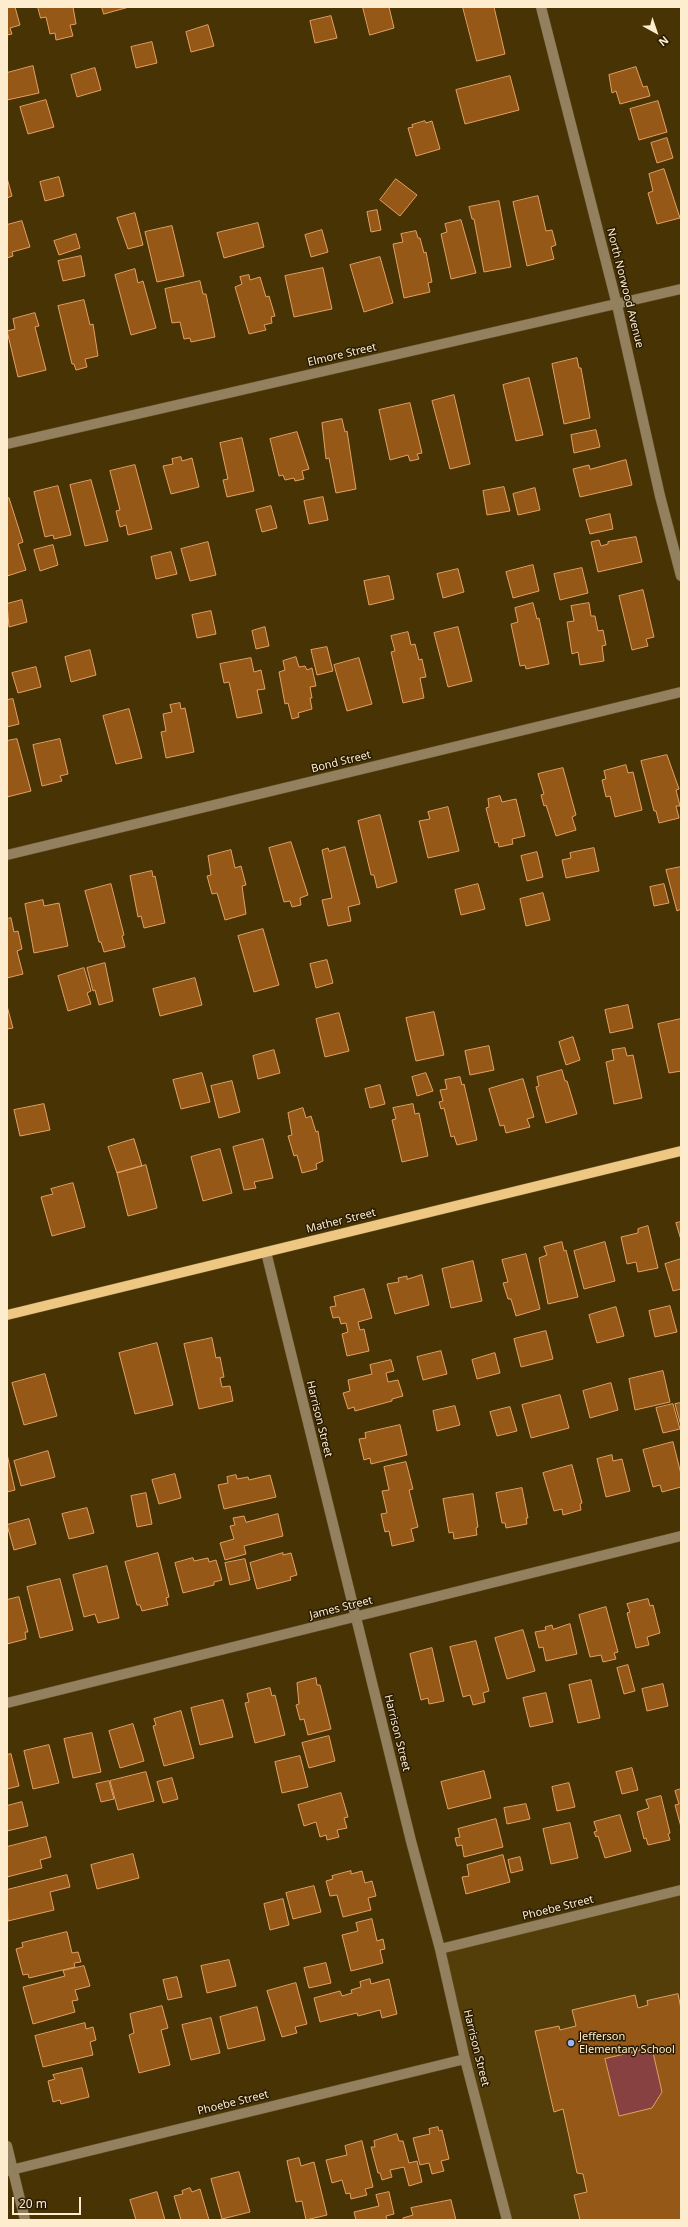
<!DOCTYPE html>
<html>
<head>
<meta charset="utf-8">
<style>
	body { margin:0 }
	#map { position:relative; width:688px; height:2227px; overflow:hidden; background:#483305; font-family:"Noto Sans",sans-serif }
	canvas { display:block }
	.frame { position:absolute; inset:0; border:8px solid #fdeccd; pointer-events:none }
	.north { position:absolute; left:636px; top:12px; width:40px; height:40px; -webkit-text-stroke:3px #291c03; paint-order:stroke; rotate:140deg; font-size:11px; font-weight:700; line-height:16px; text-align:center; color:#fdeccd }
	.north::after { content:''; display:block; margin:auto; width:14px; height:18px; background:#fdeccd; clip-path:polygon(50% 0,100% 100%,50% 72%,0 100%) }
	.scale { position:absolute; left:12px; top:2197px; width:69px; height:18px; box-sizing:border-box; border:2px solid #fdeccd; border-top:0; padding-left:5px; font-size:12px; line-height:14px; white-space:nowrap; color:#fdeccd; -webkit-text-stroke:3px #291c03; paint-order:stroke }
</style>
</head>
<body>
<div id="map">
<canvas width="688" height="2227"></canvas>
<div class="frame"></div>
<div class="north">N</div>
<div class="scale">20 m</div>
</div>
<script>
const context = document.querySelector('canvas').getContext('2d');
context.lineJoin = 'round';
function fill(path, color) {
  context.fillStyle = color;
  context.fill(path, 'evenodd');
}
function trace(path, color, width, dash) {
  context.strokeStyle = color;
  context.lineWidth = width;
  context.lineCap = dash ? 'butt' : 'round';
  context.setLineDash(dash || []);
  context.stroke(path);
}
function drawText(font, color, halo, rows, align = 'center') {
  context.font = font + ' "Noto Sans",sans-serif';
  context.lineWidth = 3;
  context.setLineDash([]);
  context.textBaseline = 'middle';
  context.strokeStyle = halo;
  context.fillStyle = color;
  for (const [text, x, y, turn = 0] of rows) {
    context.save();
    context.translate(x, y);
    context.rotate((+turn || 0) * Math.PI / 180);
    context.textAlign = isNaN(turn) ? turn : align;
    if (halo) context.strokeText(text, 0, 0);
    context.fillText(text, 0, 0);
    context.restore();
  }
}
const built = new Path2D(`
	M681,1890V2220H507L440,1949Z`);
const green = new Path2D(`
	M652,2048L662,2092L652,2108L619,2116L605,2059Z`);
const building = new Path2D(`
	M7,7H15L20,25L10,28L12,34L7,35Z
	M38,7H73L76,24L70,25L73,36L56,40L55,33L50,34L46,17L41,18Z
	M102,7H129L104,14Z
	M363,7H389L394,28L370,35Z
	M463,7H494L505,54L477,61Z
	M331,16L337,38L315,43L310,21Z
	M208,25L214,46L191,52L186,32Z
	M152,42L157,63L136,68L131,47Z
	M33,66L39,93L7,100V73Z
	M636,67L643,87L647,86L650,96L620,104L616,91L612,93L609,75Z
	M95,68L101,90L77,97L71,75Z
	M510,76L519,110L465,124L456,90Z
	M46,100L54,127L28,134L20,107Z
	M658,101L667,132L639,140L630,109Z
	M425,121L426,123L432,121L440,149L416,156L408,128L413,127L412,125Z
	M667,138L673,158L657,163L651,143Z
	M664,169L680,218L657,224L648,193L653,191L649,174Z
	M59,177L64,196L45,201L40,182Z
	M7,178L12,196L7,198Z
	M396,179L417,195L400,216L380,200Z
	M538,196L546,231L552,230L556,245L551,247L554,259L527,266L513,202Z
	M499,201L511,267L484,272L474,219H472L469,207Z
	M377,210L381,230L371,232L367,212Z
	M135,213L143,245L128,249L117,218Z
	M461,220L476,273L451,279L441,234L447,232L445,224Z
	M22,221L30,247L12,252L13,256L7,258V225Z
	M258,223L264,247L224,258L217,233Z
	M172,226L184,276L157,282L145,232Z
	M322,230L328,252L311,257L305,235Z
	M416,231L418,238H420L424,253L426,252L432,282L428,283L430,292L404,298L393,244L403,242L401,234Z
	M76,234L80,248L59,255L54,241Z
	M81,256L85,276L63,281L58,261Z
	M380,257L393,303L364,312L350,265Z
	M323,268L332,309L294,317L285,276Z
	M135,269L138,283L143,281L156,328L131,335L115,275Z
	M249,275L250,280L260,277L266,297L269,296L275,316L271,317L272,323L264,325L266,330L249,334L235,287L242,284L240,277Z
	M200,281L203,294H206L215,337L191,342L190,338L184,339L180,322L172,323L165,289Z
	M84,300L90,325L93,324L98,356L85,359L87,367L76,370L74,364H72L58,306Z
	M35,313L39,326L35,327L46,370L18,377L7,331L15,329L13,319Z
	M577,358L579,368H581L590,418L564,424L552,364Z
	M529,378L543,435L516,441L503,385Z
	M454,395L470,464L450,469L432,401Z
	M410,403L422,453L417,454L419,459L410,461L408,455L390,460L379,410Z
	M342,419L345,432L347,431L356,489L336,493L329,458L326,459L322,423Z
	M596,430L600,447L574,453L571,435Z
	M297,432L309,469L302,471L304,479L295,481L294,478L285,480L283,475L279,476L270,439Z
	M242,438L254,491L227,497L223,480L228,479L220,443Z
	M181,457L182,461L192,458L199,487L171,494L163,466L173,464L172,459Z
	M626,460L632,485L580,497L573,469L589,465L590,469Z
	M135,465L152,529L128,535L126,525L120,527L116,511L120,510L110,471Z
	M91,480L108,541L85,546L70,485Z
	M58,486L71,535L54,539L53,535L45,537L34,492Z
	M504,487L510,511L487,515L483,491Z
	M535,488L540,510L518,515L513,494Z
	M323,497L328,520L309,524L304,501Z
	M9,498L23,542L18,544L26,570L7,576V499Z
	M271,506L277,528L262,532L256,510Z
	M610,514L613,529L590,534L586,520Z
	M636,537L642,562L598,572L591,542L599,540L601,546L608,544V542Z
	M208,542L216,575L190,581L181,549Z
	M53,545L58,565L40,571L34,550Z
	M171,552L177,574L156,579L151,557Z
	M533,565L539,591L513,598L506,572Z
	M582,568L588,593L560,600L554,574Z
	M458,569L464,592L443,598L437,574Z
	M389,576L394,599L369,605L364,581Z
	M643,590L654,637L646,639L648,646L632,650L619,596Z
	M22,600L27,622L9,627L7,604Z
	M533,603L537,619L539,618L549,664L526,669L525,665L520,666L511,624L518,622L515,608Z
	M589,603L591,616H595L598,631L603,630L606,645L602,646L604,661L580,665L578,652L572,654L567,622L574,621L571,606Z
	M211,611L216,634L197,638L192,615Z
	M265,627L269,646L256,649L252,631Z
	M458,627L472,681L448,687L434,633Z
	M408,632L411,645L415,644L419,660L422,659L426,677L420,678L424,698L403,703L391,652L395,651L391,636Z
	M327,647L333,671L317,675L311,650Z
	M90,650L96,675L71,682L65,657Z
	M296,657L299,667L305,666L307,670L312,668L316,686L310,687L312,698H310L312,709L298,713L299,717L292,719L288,703L285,704L279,672L285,670L283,661Z
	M251,658L254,672L261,670L265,689L257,690L262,713L237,718L229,682L224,683L220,664Z
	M359,658L372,704L347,711L334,665Z
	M36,667L41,687L18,693L12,673Z
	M13,699L19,724L7,727V700Z
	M180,703L181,709L185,708L194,752L166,758L161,732L166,731L163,714L172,712L170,705Z
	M129,709L142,758L116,764L103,716Z
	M17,739L31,791L7,797V741Z
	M60,739L68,774L60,776L62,781L42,786L33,745Z
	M667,755L679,789L676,790L680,806H676L679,818L659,823L656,811H654L641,761Z
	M626,765L628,773L633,772L642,810L615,817L610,796L606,797L602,780L606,779L604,771Z
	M563,768L576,815L572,817L576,830L556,836L546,805L544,806L541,795L544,794L538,774Z
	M500,796L502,802L516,799L525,836L512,839L513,844L499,847L498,842L495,843L486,808L489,807L488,799Z
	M448,807L459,851L428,858L419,821L430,819L428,812Z
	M380,815L397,882L377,888L374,875H371L358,821Z
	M291,842L308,895L300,898L301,905L292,907L290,901L284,902L269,848Z
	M345,847L360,904L348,907L351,921L328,926L322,900L332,898L322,850L328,848L329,851Z
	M594,848L599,871L566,878L562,860L571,858L570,853Z
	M231,850L235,868L241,866L246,885L242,886L246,914L225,920L217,893L212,894L207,876L211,875L208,856Z
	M537,852L543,877L527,881L521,856Z
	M681,867V909L677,911L666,870Z
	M152,871L153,877L155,876L165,923L144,928L141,916L138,917L130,876Z
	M111,884L124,935L122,936L125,947L104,952L101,942H99L85,891Z
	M478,884L485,909L461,915L455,890Z
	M664,884L669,903L654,906L650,887Z
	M543,893L550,920L526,926L520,899Z
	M43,900L44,906L59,903L68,946L34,953L25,904Z
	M11,918L14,932L18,931L22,949L17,951L23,974L7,978V919Z
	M263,929L279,985L254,992L238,936Z
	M327,960L333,983L316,988L310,964Z
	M105,963L113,1001L99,1005L95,990L93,991L87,968Z
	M84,968L91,991L87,993L91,1004L68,1011L58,976Z
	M195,978L202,1005L160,1016L153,989Z
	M628,1005L633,1028L610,1033L605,1010Z
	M7,1006L13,1028L7,1029Z
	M434,1012L444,1055L416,1061L406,1018Z
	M339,1013L349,1051L325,1057L316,1019Z
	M681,1019V1071L669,1073L658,1024Z
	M573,1037L580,1060L566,1065L559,1042Z
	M489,1046L494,1070L470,1075L465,1051Z
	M625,1048L627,1056L633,1055L642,1098L614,1104L606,1062L614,1060L612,1050Z
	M274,1050L280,1073L258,1079L253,1056Z
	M562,1070L565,1081H567L577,1114L546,1123L536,1087L539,1086L537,1077Z
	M202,1073L210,1102L181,1109L173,1080Z
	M426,1073L433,1091L417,1096L412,1077Z
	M460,1077L462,1085L464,1084L477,1140L457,1145L454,1136L451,1137L444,1108L441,1109L439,1102L443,1101L440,1090L447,1089L445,1080Z
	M523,1079L534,1117L527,1119L530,1127L506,1133L504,1125L500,1126L489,1089Z
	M232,1081L240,1112L219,1118L211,1086Z
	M380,1085L385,1104L370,1108L365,1089Z
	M44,1104L50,1130L20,1136L14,1110Z
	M413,1104L415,1114L419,1113L428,1156L402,1162L392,1120L396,1119L393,1108Z
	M303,1108L306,1118L311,1116L316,1132L318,1131L323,1161L316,1164L317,1169L302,1173L297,1155L294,1156L288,1136L292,1135L288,1113Z
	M134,1139L142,1166L117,1173L108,1147Z
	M263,1139L273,1178L254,1182L256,1188L244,1190L233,1147Z
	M220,1149L232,1193L203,1201L191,1157Z
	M146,1165L157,1208L128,1216L117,1173Z
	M73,1183L85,1227L52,1236L41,1197L53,1194L51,1189Z
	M681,1222V1240L676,1223Z
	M648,1226L658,1268L638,1272L636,1262L627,1264L621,1237L638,1233V1229Z
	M562,1242L564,1251L566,1250L578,1297L548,1304L539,1258L547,1255L544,1247Z
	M605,1242L615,1281L584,1289L574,1251Z
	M526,1254L540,1309L516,1316L511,1299H508L503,1283L508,1282L502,1260Z
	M681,1259V1289L673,1291L665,1264Z
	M473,1261L482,1301L451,1308L442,1269Z
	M422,1275L429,1305L395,1314L387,1284L399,1282L398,1278L407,1276V1279Z
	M364,1289L372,1318L358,1322L360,1330L364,1329L369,1351L347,1356L342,1334L348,1332L346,1323L341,1324L339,1317L333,1318L330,1307L336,1306L334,1297Z
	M670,1306L677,1332L655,1337L649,1311Z
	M616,1307L624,1336L597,1343L589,1315Z
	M546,1331L553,1359L521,1367L514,1339Z
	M212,1338L216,1358L220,1357L224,1377L220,1378L222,1387L230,1386L233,1401L199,1409L184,1344Z
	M157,1343L173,1405L135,1414L119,1353Z
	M441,1351L447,1374L423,1380L417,1357Z
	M495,1353L500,1373L477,1379L472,1360Z
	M391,1360L394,1371L386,1373L388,1382L398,1380L403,1396L392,1399V1401L355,1411L354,1407L348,1409L343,1393L350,1391L348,1380L372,1374L370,1365Z
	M663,1371L670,1402L635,1410L629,1379Z
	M45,1374L57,1416L24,1425L12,1383Z
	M611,1383L618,1410L590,1418L583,1391Z
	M560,1395L569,1428L531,1438L522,1405Z
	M681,1403V1426L675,1404Z
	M673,1404L680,1429L663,1433L656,1408Z
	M455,1406L460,1425L437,1431L433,1411Z
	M510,1407L517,1431L497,1436L490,1412Z
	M400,1425L407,1455L371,1464L370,1458L364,1460L359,1439L366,1438L365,1433Z
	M673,1442L681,1474V1487L662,1492L660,1485L653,1487L643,1450Z
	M48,1451L55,1477L21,1486L14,1461Z
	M7,1454L15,1490L7,1492Z
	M612,1455L613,1461L622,1459L630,1491L606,1497L597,1459Z
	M406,1462L413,1489L409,1490L418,1527L411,1529L414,1541L392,1546L389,1531L385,1532L381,1514L387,1513L382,1491L389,1490L384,1467Z
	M572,1465L582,1503L580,1504L581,1510L563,1515L562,1509L554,1511L543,1473Z
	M175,1474L181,1498L159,1504L152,1480Z
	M236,1475L237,1479L248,1477L249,1480L270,1475L276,1497L224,1509L218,1485L228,1483L227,1477Z
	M522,1488L528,1518H526L527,1524L506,1528L505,1523H502L496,1493Z
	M146,1493L152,1524L137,1527L131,1496Z
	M473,1494L478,1527L476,1528L477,1535L454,1539L453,1532L449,1533L443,1499Z
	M87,1508L94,1533L69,1539L62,1514Z
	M278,1514L283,1536L244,1546L246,1554L225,1560L220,1543L234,1539L230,1526L235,1525L233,1518L244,1516L246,1522Z
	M29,1519L36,1544L14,1550L7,1525Z
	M158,1553L169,1597L166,1598L168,1605L142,1611L140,1605H137L125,1562Z
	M283,1553V1555L291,1553L297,1575L290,1577L291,1580L257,1589L250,1563Z
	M193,1558L194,1561L208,1558L209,1562L216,1560L222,1580L214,1582V1585L183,1593L175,1563Z
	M245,1559L250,1580L230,1585L225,1563Z
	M107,1566L119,1618L98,1623L95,1614L84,1617L73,1575Z
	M60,1579L73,1630L40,1638L27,1587Z
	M19,1597L28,1632H25L26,1639L7,1644V1600Z
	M648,1599L650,1606L653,1605L660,1633L647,1637L649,1645L636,1648L627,1613L630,1612L627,1604Z
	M606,1607L618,1652L614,1653L616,1659L603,1662L601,1655L590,1657L579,1615Z
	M570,1624L577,1654L546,1661L543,1647L539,1648L535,1632L546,1630L545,1627L552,1625L553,1629Z
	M523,1630L535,1671L507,1679L495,1638Z
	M476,1641L489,1691L483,1693L485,1702L473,1705L470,1695L463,1697L450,1647Z
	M432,1648L444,1701L429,1704L428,1698L421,1700L410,1654Z
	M628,1665L635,1691L624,1694L617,1668Z
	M316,1678L317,1685H320L331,1729L308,1735L304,1719L300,1720L296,1705L299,1704L297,1683Z
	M591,1680L600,1718L578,1723L569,1685Z
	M663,1684L668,1706L647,1711L642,1689Z
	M270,1688L272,1696L275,1695L285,1735L255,1743L245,1703L249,1702L247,1694Z
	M546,1693L553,1722L530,1727L523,1698Z
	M223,1700L233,1737L200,1745L191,1708Z
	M181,1711L194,1758L164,1766L153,1726L156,1725L154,1719Z
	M133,1724L144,1761L120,1768L109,1731Z
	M92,1733L101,1772L73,1778L64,1739Z
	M329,1736L335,1761L309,1768L302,1743Z
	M49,1745L59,1783L33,1789L24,1751Z
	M11,1754L19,1786L7,1789V1755Z
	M300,1756L308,1787L282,1793L275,1762Z
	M632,1768L638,1790L622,1794L616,1772Z
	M484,1771L491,1798L448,1809L441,1782Z
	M146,1772L154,1801L118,1810L110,1781Z
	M172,1778L178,1799L163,1803L157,1782Z
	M109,1781L114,1799L101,1802L96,1784Z
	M569,1783L575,1807L557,1811L552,1787Z
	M681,1789V1827L675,1805L679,1804L675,1791Z
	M341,1793L348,1817L344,1818L347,1828L337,1830L339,1837L327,1840L326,1835L320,1837L316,1822L304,1826L298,1805Z
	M661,1796L670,1833L668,1834L670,1840L648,1845L646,1838L644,1839L637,1812L649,1808L646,1800Z
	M22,1802L28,1826L7,1831V1806Z
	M526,1804L530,1819L507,1824L504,1808Z
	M620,1815L631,1851L605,1858L598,1836L596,1837L594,1832L597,1831L594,1822Z
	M496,1819L503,1847L464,1857L462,1845L457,1846L455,1838L460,1837L458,1829Z
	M570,1823L578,1858L551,1864L543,1829Z
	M46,1837L51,1857L40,1860L42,1868L7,1877V1847Z
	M133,1854L139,1878L97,1889L91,1865Z
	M503,1855L510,1882L466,1894L462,1877L469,1876L467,1865Z
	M520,1857L523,1870L511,1873L508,1860Z
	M351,1871V1874L362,1871L365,1883L372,1881L376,1896L368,1898L371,1910L343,1917L337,1895L330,1896L326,1881L333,1879L332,1876Z
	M67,1875L70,1887L50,1892L54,1910L8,1921L7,1890Z
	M314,1886L321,1912L293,1919L286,1893Z
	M283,1899L289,1925L270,1930L264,1904Z
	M372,1919L377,1941L383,1939L385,1949L380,1950L383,1963L351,1971L342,1935L358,1931L356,1923Z
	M67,1932L72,1953L78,1952L81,1962L74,1963L75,1967L29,1978L28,1974L23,1975L16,1949L23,1947L22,1943Z
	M229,1960L236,1986L207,1993L201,1966Z
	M326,1963L331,1983L309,1988L304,1968Z
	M84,1966L90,1986L75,1990L78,2000L72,2001L75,2012L33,2024L23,1987L65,1976L63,1971Z
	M177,1977L182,1997L168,2000L163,1980Z
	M370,1979L371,1984L389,1979L397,2014L382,2018L380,2010L358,2016L357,2013L320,2022L314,1998L340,1991L342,1996L352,1993L351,1990L361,1987L360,1982Z
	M296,1983L307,2024L295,2027L297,2033L282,2037L267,1991Z
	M678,1994L681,2009V2220H580L574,2195L587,2192L583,2174L577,2173L563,2109L554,2112L535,2031L559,2026L560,2030L576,2026L572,2010L635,1995L638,2008L648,2005L647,2001ZM652,2048L662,2092L652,2108L619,2116L605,2059Z
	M162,2006L168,2028L161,2030L170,2065L139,2073L129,2035L134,2033L130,2014Z
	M257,2007L265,2040L228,2049L220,2017Z
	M211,2018L220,2053L191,2060L182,2025Z
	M85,2023L86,2029L93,2027L96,2040L90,2042L93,2055L43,2067L35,2036Z
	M82,2068L89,2097L61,2104L60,2100L53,2102L48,2081L55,2079L53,2075Z
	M438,2127L439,2131L442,2130L449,2159L441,2161L444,2171L432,2174L429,2163L420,2165L413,2138L430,2134L429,2129Z
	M397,2134L399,2141H403L409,2163L417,2161L422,2182L409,2186L404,2167L390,2170L392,2177L382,2180L380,2173H378L371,2147H375L374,2141Z
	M362,2141L373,2187L365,2189L367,2195L351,2199L350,2193L346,2194L342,2180L332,2183L326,2160L347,2155L345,2146Z
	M299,2158L301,2166L314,2162L327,2215L306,2220L302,2201L296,2202L287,2161Z
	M239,2172L250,2212L222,2219L211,2179Z
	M190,2188L192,2192L200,2189L209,2220H181L174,2196L183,2194L182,2191Z
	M157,2192L165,2220H136L130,2200Z
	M389,2192L394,2214L386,2216L387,2220H356L354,2212L379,2206L376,2195Z
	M451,2200L456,2220H403V2218L413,2215L411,2208Z`);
const minor = new Path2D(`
	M541,7L617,305L660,496L681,576
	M7,444L681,289
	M7,855L681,692
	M266,1252L411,1841L440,1949L465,2059L507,2220
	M7,1703L681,1536
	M440,1949L681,1890
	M7,2146L25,2220
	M7,2171L465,2059`);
const major = new Path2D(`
	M7,1315L681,1151`);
const markers = [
	[571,2043,4,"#92b7fd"]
];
const streetNames = [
	["North Norwood Avenue",625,288,76],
	["Elmore Street",342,355,-13],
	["Bond Street",341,762,-14],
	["Mather Street",341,1221,-14],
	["Harrison Street",319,1419,76],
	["James Street",341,1608,-14],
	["Harrison Street",397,1733,76],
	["Phoebe Street",558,1908,-14],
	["Harrison Street",476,2048,76],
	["Phoebe Street",233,2103,-14]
];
const poiNames = [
	["Jefferson",579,2037],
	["Elementary School",579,2050]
];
fill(built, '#533d08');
fill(green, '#884141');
fill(building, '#955816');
trace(building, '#e2a064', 1);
trace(minor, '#655125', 11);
trace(major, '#655125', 11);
trace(minor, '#93805f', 10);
trace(major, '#eec882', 10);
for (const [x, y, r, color] of markers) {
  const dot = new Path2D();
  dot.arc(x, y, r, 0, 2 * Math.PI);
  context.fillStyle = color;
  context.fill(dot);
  trace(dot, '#291c03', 1.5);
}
drawText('11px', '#fdeccd', '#291c03', streetNames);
drawText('11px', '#fdeccd', '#291c03', poiNames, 'left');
</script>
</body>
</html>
